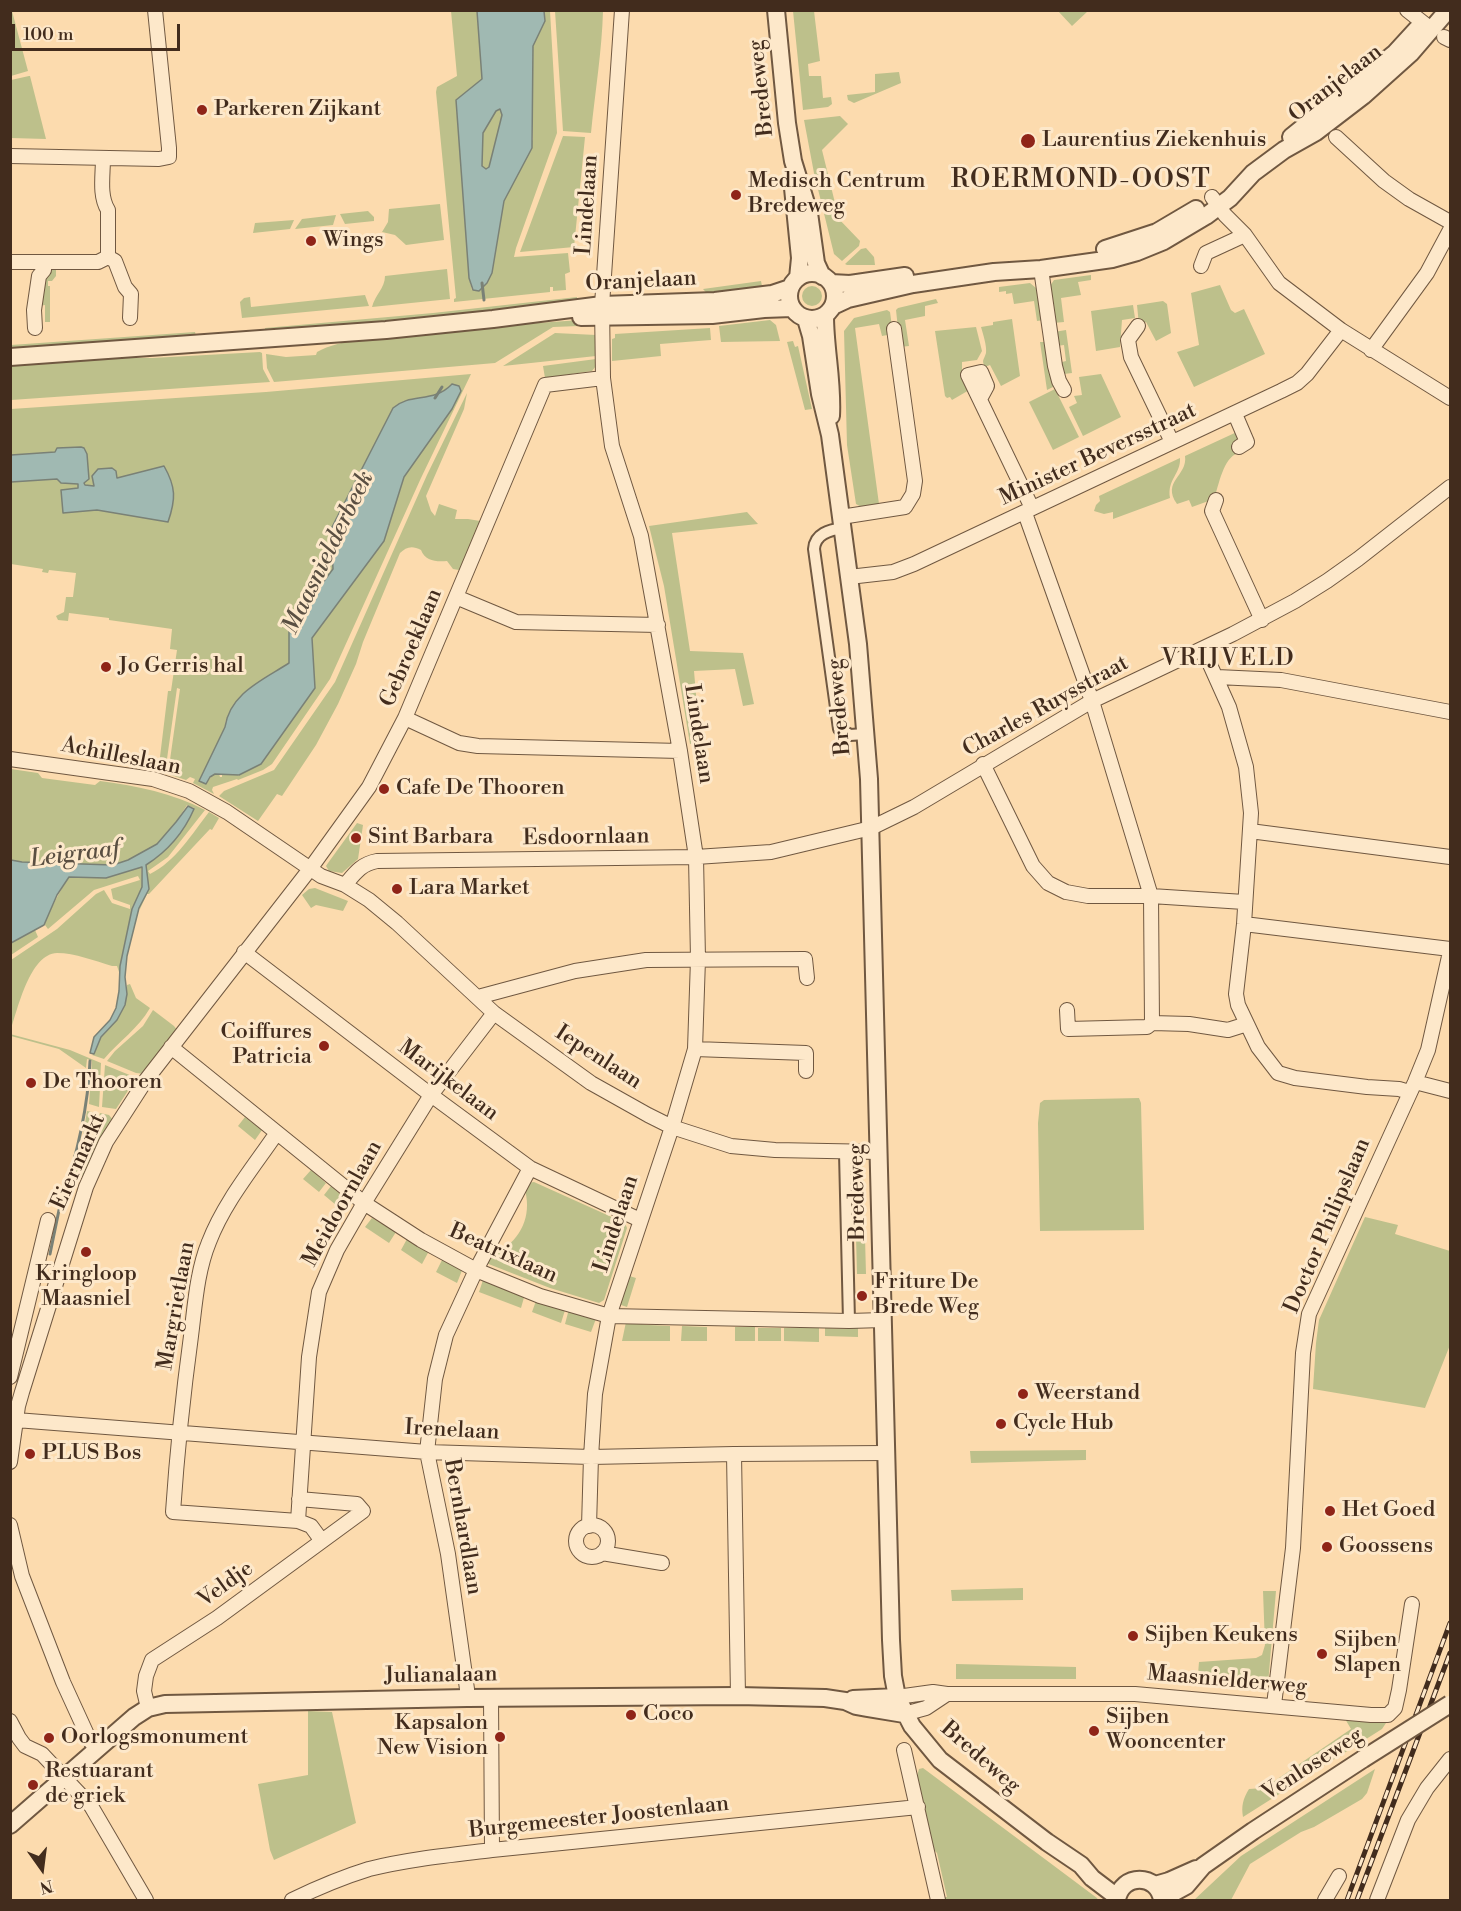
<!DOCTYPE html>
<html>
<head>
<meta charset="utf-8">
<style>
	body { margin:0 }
	#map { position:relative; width:1461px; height:1911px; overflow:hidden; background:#fcdbae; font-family:"Libre Bodoni",serif }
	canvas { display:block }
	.frame { position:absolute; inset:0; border:12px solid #422c1d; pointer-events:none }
	.north { position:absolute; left:12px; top:1839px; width:60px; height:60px; -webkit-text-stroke:4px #fde8ca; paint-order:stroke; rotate:166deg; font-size:16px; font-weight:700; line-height:24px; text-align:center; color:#422c1d }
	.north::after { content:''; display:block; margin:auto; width:21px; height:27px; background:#422c1d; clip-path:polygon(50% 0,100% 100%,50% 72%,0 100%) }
	.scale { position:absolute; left:12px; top:24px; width:168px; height:27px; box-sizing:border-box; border:3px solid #422c1d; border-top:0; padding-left:8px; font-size:18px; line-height:21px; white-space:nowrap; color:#422c1d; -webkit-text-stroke:4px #fde8ca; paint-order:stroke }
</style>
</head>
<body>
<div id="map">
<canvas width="1461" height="1911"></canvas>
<div class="frame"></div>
<div class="north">N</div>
<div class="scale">100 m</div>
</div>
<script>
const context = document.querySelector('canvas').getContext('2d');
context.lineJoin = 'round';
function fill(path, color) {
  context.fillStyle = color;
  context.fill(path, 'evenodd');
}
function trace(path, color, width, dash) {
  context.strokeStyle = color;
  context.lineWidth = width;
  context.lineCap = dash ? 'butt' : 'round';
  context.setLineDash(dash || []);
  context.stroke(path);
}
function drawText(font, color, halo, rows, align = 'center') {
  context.font = font + ' "Libre Bodoni",serif';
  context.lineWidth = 6;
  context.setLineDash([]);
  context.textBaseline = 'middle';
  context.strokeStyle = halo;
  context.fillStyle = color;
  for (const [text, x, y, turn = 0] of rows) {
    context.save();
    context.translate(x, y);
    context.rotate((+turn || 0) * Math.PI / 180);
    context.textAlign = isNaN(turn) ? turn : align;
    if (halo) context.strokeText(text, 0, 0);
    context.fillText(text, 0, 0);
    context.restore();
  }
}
const green = new Path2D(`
	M10,11H12L28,71L11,76Z
	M451,11H477L482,79L456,100L469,278L472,290L479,291L485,285L492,270L504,201L533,139V45L545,21L544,11H550L557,133L516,248L514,257L568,253L570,272L565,274L566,290L553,291V287H550V292L454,302V299L456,298L436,92L437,87L457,76Z
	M555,11H603C602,50 595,93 591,133L563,131Z
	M793,11H814L820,61L808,64L809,76H821L823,98L831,97L832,104L828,107L803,110Z
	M1058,11H1088L1072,26Z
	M899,72L901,83L854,103L848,100L847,95L875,92V74Z
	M29,76H30L46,139L11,138V80Z
	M500,109L502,115L489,167L486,169L482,166L483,133L496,111Z
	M840,116L848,124L822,150L835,203L842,211L837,217L860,241L859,246L842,261L834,254L814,173L804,120Z
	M563,136L585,137L574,247L520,252Z
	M440,204L444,240L406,245L395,235L382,232L388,222L389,209Z
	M368,211L374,217V221L345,224L340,214Z
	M336,215L333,225L295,229L302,219Z
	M294,220L290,229L253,233L255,223Z
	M866,248L874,257L875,265H847L845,264L861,249Z
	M52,265L56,268V276L52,281H48V286H50V322H45V305L39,306L44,293L45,280L42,277Z
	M447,269L450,299L372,307C375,295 385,288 385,276Z
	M1091,275V280L1078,282L1081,295L1061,298L1064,322L1053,323L1050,286L1054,280Z
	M761,281L763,291L710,297L703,289Z
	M1030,283L1036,288L1044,320L1037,321L1034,301L1014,304L1012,293L1006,294V291L999,292V287Z
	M1220,285L1231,310L1235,313L1244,309L1265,354L1194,387L1177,352L1199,345L1191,293Z
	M802 296a10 10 0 1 1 20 0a10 10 0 1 1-20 0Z
	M365,295L369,306L242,318L240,302L244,298L250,297L251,307Z
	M577,297L578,304L265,335V328L433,313Z
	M936,299L938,303L925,306V316L905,320L909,346L900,347L896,310L898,308Z
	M1163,301L1167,304L1171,333L1156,341L1146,322L1139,325L1137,305Z
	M1133,305L1135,318L1122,320L1120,347L1096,351L1091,311Z
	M887,310L890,312L893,334L882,336L879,324L855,328L879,504L863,508L856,504L847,445L844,331L854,318Z
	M1012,319L1020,376L1001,386L990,365L985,367C981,360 984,360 986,353C987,346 983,334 981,327L993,325V322Z
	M580,320L579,326L553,327L495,363L274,382L267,368L266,354L286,357L316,355L317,352C340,339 384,336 411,333C467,328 523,324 580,320Z
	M770,320L776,325L780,341L721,342L719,326Z
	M976,327L982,351L977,360L962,362V371L971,389L952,400L950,397L947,398L945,396L935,331Z
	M710,328L711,340L660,344L661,356L612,361V339L615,338V334Z
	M1066,330L1072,373L1064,374L1059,371L1058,363L1066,361L1064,345L1056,346L1054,332Z
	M195,332L196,336L11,352V345Z
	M555,333L596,335V356L503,366Z
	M793,341L795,347L798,346L812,409L805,410L787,342Z
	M1040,342H1048L1055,386L1047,390Z
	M260,352L262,353L263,369L270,382L11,400L10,364L101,357L152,358Z
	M596,359V366L592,371L545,378L543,366Z
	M471,374L421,478L330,679L272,764L263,770L238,780L237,779L213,787L212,790L214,794L193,783L195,779L190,777L186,780L162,772L159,765L168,691H171L177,650L170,649L172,629L109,620V618L69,613L68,621L58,620L56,616L64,612L66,597H73L76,573L49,570L48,573L42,572L43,569L11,564V409L266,392ZM451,384L459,386L461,391L452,409L404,477L384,541L312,638L315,688L261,764L239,774V776L236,774H222V777H220L219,774C212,774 210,778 206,784L199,781L225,727L226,719L247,690L290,663L289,628L333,569L331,529L393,408C411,393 435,404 451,384ZM177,688L180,689L169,767L166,766Z
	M1101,374L1121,417L1083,436L1069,407L1077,403L1074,396L1082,395L1079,377Z
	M1055,389L1079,437L1053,450L1029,402Z
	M467,393L464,409L426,496L431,511L435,516L439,504L457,510L455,519H468L480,521L461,567L459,570L453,569L447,561C436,562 425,561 421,550C412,545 406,547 400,553L363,642L356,664L338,704L316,745L282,796L277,794L258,821L219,796L224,791L274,770L335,682L427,475Z
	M1239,431L1238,453C1223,458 1219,485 1214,499L1192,507L1189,500L1177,504C1161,481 1188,476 1185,456Z
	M1180,458C1181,474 1167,479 1170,498L1113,519V512L1104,514L1094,511L1096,505L1100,501L1099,496Z
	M747,512L758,524L672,533L690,651L743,653L754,704L743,706L735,669L694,671L700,741L690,744L664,586L649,526Z
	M11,769L38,773L42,778L95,785L100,781C138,786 172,793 205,810L168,857L148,871L150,874C175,862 192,834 209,812L219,818L212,830L210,829L149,894H147L140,909L139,908L149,889L146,865C167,851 185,832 194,808L187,805L176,822L157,844L128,860L113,865L22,862L11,860Z
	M357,823L363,825L358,859L342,873L329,871L326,866L328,863Z
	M141,867L142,887L132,909L120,966V975L117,966H112C95,961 75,953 57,953C30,954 18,1008 11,1029V960L57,929L96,894L104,890L112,903L130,909V905L113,899L111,889L140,880L138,876L94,890L48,929L45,925H44C51,908 59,892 69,877L106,878Z
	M315,888L348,901L343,911L316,905L311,908L302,895L309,889Z
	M35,930L38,937L11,955V943Z
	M130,984L136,998L150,1008C138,1029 119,1041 104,1059L92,1055L94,1054L101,1037L117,1020L125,1005L127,985Z
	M153,1010L174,1026L177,1030L145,1074L136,1073L107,1061L115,1051L143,1026Z
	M10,1034L70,1050L101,1063L100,1083H97L98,1087L100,1088L99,1107L89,1104L92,1061L87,1059L86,1068L59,1049L11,1036Z
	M105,1065L132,1076L135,1080L116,1109L102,1107Z
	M1139,1098L1141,1103L1144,1230L1040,1231L1038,1123L1040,1103L1044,1100Z
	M87,1111L97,1113C93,1134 79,1155 78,1177H72L81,1148Z
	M100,1113L109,1115L113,1120L98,1148H95L82,1181V1169Z
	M245,1117L262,1130L255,1140L238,1126Z
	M854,1163L863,1164L866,1274H857Z
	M311,1170L326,1183L319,1192L303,1179Z
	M534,1182L625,1223L627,1228L604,1300L599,1303L550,1288L486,1263C491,1255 496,1255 503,1249C524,1235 532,1211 524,1187L528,1183Z
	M331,1186L349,1202L342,1210L324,1195Z
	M1365,1217L1398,1225L1395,1234L1450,1251V1345L1425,1408L1313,1389L1316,1343L1319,1320Z
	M372,1218L396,1232L389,1243L365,1227Z
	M407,1239L429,1251L422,1264L401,1250Z
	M443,1258L463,1268L457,1283L436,1272Z
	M626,1275L636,1278L627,1307L618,1304Z
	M484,1277L525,1294L521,1308L479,1292Z
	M537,1298L566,1307L561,1323L532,1312Z
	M569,1309L597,1316L591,1332L565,1324Z
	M626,1322L649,1325L670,1326V1341H622Z
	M858,1324V1337L825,1336V1328L847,1329V1325Z
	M682,1326L707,1327V1341H681Z
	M735,1327H755V1341H735Z
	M758,1328H781V1341H758Z
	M784,1328H819V1342L784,1341Z
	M1086,1450V1460L971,1463L970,1451Z
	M1023,1588V1600L952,1601L951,1590Z
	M1263,1591H1276L1268,1684L1258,1691L1197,1686L1199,1662L1256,1658L1262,1655L1265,1645Z
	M956,1664L1076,1667V1679H956Z
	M308,1711L332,1712L356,1823L274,1860L270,1850L258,1784L308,1775Z
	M1344,1717L1381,1720L1386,1723L1382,1729L1243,1817C1241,1806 1243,1799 1249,1789L1264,1788L1351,1729Z
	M923,1768L1097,1898L1098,1900H944L943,1897H947L937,1853L932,1848L917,1776L919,1769Z
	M1375,1769L1367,1793L1362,1799L1314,1827L1301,1832L1250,1864L1231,1900H1194L1241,1856Z`);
const water = new Path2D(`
	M477,11H544L545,21L533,46L532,148L504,201L492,273L487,283L479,291L473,290L469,278L456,100L482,79ZM500,109L502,115L489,167L486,169L482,166L483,133L496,111Z
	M452,384L459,386L461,391L452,409L404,477L384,541L312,638L315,688L261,764L239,775L215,774L210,777L206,784L199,781L225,727C230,693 263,680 289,663V628L333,569L331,529L393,408C411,392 433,404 452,384Z
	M81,447L84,448L87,454L89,479L84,483L85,485L94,486L92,476L98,469L112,468L116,471L117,478L164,466C176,487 176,499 168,522L97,510L63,513L61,490L78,488V484L61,483L57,479L11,482V455L55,452L57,448Z
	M188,806L194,809C184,832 168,851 146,865L149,889L139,908L127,956L125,977L127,994L125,1005L117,1020L101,1037L94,1054L90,1053L94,1037L110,1020L116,1008L119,991L120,966L132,909L142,887V867L106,878L69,877L57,895L44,925L11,943V860L22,862L113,865L128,860L157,844L176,822Z`);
const stream = new Path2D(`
	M482,283L484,300
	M435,398L442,387
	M60,1206C76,1159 88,1111 90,1061
	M50,1254L59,1210`);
const pedestrian = new Path2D(`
	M843,528C829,530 815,534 814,549L839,729L850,735L865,734
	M845,1153L849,1321`);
const minor = new Path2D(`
	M1407,10L1431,29
	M1444,37L1450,40
	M1336,137L1384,181L1409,199L1450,222
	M10,156L159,159L169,157V148L155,10
	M1212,197L1225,215L1245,235L1279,283L1341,330L1450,398
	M108,257L115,261L125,287L131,294L130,318
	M10,262H98L108,257V210C99,196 103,175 103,158
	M1201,266L1206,253L1245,235
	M1041,269L1055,366L1059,381L1064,390
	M1138,326L1128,340L1131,357L1172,442
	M35,328L34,310L39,276L44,270V262
	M1371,350L1427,273L1450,230
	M980,399L987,386L981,372L968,375L1032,508
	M1235,414L1247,442L1239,447
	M1216,500L1212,511L1262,620
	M1025,513L1092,701L1151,896L1152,1023
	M841,517L905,507L913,494L915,481L894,329
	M849,577L893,572L914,564L1281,391L1297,383L1307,374L1341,330
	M456,597L516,622L658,625
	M1203,649L1229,707L1246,767L1251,813L1244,924L1236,994L1238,1005L1258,1047L1278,1073L1295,1078L1367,1087L1399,1089L1409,1092
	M1217,677L1281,680L1450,712
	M405,718L459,743L478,746L680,751
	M10,759L153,779L189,791L227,812L321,876L345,885C355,873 361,864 377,861L696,857L771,852L871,828L914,807L1092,701L1233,634L1295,601L1327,581L1358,559L1450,487
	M983,764L1033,866L1048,883L1066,892L1088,896H1151L1244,902
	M1250,831L1450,857
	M345,885L369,900L397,923L494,1013L591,1083L648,1115L672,1127L731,1146L775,1150L879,1152
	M1244,924L1450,949
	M244,952L431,1095L530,1168L640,1220
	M478,997L575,971L646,960L805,959L807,978
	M1067,1010L1068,1029L1147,1027L1152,1023L1189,1024L1228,1030L1247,1024
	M171,1047L364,1203L421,1240L476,1270L540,1296L609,1316L849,1321L883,1320
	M695,1049L806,1053V1071
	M1415,1082L1450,1091
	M276,1134C252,1169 224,1203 209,1242C197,1271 195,1305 191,1336C183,1395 177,1453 173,1512L298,1521L309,1357L319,1292L337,1250L364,1203L431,1095L494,1013
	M10,1377L48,1220
	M16,1420L427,1452L591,1457L734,1454L887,1453
	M734,1454L738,1696
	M10,1462L18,1406L22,1392L86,1187L106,1142L146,1080L310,869L369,787L405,718L545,385L603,378
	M298,1521L311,1526L322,1541
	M10,1525L22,1576L63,1682L90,1741L97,1749
	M576 1541a16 16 0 1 1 32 0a16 16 0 1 1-32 0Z
	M589,1526L591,1457L595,1394L609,1316L672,1127L695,1049L698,959L696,857L680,751L641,536L612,446L603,378L602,305L622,10
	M602,1553L662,1563
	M491,1697L492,1850
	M897,1697L933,1692L947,1694H1135L1371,1715H1388L1395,1708L1399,1690L1412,1604
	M467,1698V1689L448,1554L427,1452L435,1379L446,1335L476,1270L530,1168
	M1274,1705L1293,1548L1303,1353L1309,1314L1415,1082L1428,1050L1450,952
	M148,1708L144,1691L146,1676L152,1660L217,1618L363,1511L357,1504L299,1499
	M904,1714L926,1708L947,1694
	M10,1721L19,1738L25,1746L42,1754L91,1806L146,1900
	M904,1750L938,1900
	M292,1900C317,1888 343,1877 369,1869C409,1859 451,1855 492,1850L918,1807
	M1325,1900L1339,1876
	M1377,1900L1408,1820L1427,1788L1450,1759`);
const tertiary = new Path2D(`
	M776,10L787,123L793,161L809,213L816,263L822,276
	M1291,137L1395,53L1417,29
	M793,188L800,258L798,278
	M1105,249L1157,232L1196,209
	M789 296a23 23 0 1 1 46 0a23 23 0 1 1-46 0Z
	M831,283L850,284L905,276
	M833,306L848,299L913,284L994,272L1041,269L1112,259L1137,252L1164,241L1206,216L1230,198L1253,173L1284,150L1316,132L1363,96L1411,53L1448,10
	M825,316C825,349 833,382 831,416
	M581,317L712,315L764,309L792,308
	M806,319L811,336L820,394L830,435L858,644L869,779L891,1640L893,1676L897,1697L912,1726L940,1760L1047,1842L1081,1865L1092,1878L1117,1897
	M10,357L386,330L493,319L602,305L715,301L772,294L790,288
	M853,1699L897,1697
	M10,1825L134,1717L148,1708L165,1704L467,1698L738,1696L825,1698L845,1701L856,1706L867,1708L904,1714
	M1155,1885L1169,1881L1196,1869
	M1162,1899L1186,1886L1203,1866L1253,1831L1363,1759
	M1117,1900C1121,1873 1158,1873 1162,1900`);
const rail = new Path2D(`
	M1347,1900L1450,1623
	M1357,1900L1450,1653`);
const tertiaryBridge = new Path2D(`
	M1363,1759L1450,1704`);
const markers = [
	[202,110,6,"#8f2418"],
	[1028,141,8,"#8f2418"],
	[736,195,6,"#8f2418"],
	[311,241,6,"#8f2418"],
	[106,667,6,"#8f2418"],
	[384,789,6,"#8f2418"],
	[356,838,6,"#8f2418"],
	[397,889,6,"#8f2418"],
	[324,1046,6,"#8f2418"],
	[31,1083,6,"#8f2418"],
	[86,1252,6,"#8f2418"],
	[862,1296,6,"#8f2418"],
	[1023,1394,6,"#8f2418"],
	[1001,1424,6,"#8f2418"],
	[30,1454,6,"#8f2418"],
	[1330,1511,6,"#8f2418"],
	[1327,1547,6,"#8f2418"],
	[1133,1636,6,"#8f2418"],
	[1322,1654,6,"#8f2418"],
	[631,1715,6,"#8f2418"],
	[1094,1731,6,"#8f2418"],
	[500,1737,6,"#8f2418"],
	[49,1738,6,"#8f2418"],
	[33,1785,6,"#8f2418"]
];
const streetNames = [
	["Oranjelaan",1336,84,-38],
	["Bredeweg",762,88,-96],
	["Lindelaan",588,205,-86],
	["Oranjelaan",641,282,-3],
	["Minister Beversstraat",1098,455,-25],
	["Gebroeklaan",412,648,-67],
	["Bredeweg",840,707,-95],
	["Charles Ruysstraat",1046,707,-29],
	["Lindelaan",698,734,81],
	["Achilleslaan",121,757,11],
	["Esdoornlaan",586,838,-1],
	["Iepenlaan",598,1058,33],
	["Marijkelaan",448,1081,37],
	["Eiermarkt",79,1162,-66],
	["Bredeweg",858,1192,-91],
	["Meidoornlaan",343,1204,-61],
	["Lindelaan",617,1224,-72],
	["Doctor Philipslaan",1328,1226,-67],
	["Beatrixlaan",503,1254,24],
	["Margrietlaan",177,1306,-80],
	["Irenelaan",452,1431,3],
	["Bernhardlaan",462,1527,80],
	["Veldje",226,1585,-36],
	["Julianalaan",441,1676,-1],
	["Maasnielderweg",1227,1681,5],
	["Bredeweg",980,1758,41],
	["Venloseweg",1313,1765,-33],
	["Burgemeester Joostenlaan",599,1818,-6]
];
const poiNames = [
	["Parkeren Zijkant",214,110],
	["Laurentius Ziekenhuis",1042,141],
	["Medisch Centrum",748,182],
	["Bredeweg",748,207],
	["Wings",323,241],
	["Jo Gerris hal",118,667],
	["Cafe De Thooren",396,789],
	["Sint Barbara",368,838],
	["Lara Market",409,889],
	["Coiffures",312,1033,"right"],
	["Patricia",312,1058,"right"],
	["De Thooren",43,1083],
	["Kringloop",86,1275,"center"],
	["Maasniel",86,1300,"center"],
	["Friture De",874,1283],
	["Brede Weg",874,1308],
	["Weerstand",1035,1394],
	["Cycle Hub",1013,1424],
	["PLUS Bos",42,1454],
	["Het Goed",1342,1511],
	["Goossens",1339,1547],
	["Sijben Keukens",1145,1636],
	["Sijben",1334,1641],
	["Slapen",1334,1666],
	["Coco",643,1715],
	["Sijben",1106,1718],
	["Wooncenter",1106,1743],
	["Kapsalon",488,1724,"right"],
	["New Vision",488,1749,"right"],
	["Oorlogsmonument",61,1738],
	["Restuarant",45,1772],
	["de griek",45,1797]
];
const waterNames = [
	["Maasnielderbeek",329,553,-64],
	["Leigraaf",75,855,-7]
];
const neighbourhoodNames = [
	["VRIJVELD",1228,659]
];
const quarterNames = [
	["ROERMOND-OOST",1081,181]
];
fill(green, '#bdc08b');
fill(water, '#a0b9b2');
trace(water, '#7a8176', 1.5);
trace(stream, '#7a8176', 3);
trace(pedestrian, '#705841', 14);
trace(minor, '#705841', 16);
trace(tertiary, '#705841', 20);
trace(pedestrian, '#fde8ca', 10);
trace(minor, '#fde8ca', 14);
trace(tertiary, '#fde8ca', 16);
trace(rail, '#422c1d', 5);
trace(rail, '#fde8ca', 3, [9]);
trace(tertiaryBridge, '#705841', 20, []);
trace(tertiaryBridge, '#fde8ca', 16);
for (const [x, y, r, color] of markers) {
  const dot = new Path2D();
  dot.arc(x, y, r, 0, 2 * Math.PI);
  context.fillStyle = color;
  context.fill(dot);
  trace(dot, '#fde8ca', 2);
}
drawText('22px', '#422c1d', '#fde8ca', streetNames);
drawText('22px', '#422c1d', '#fde8ca', poiNames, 'left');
drawText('italic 24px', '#5a4f42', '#fde8ca', waterNames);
context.letterSpacing = '1.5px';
drawText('24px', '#422c1d', '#fde8ca', neighbourhoodNames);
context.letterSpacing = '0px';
context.letterSpacing = '1.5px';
drawText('26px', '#422c1d', '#fde8ca', quarterNames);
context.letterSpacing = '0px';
</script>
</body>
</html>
